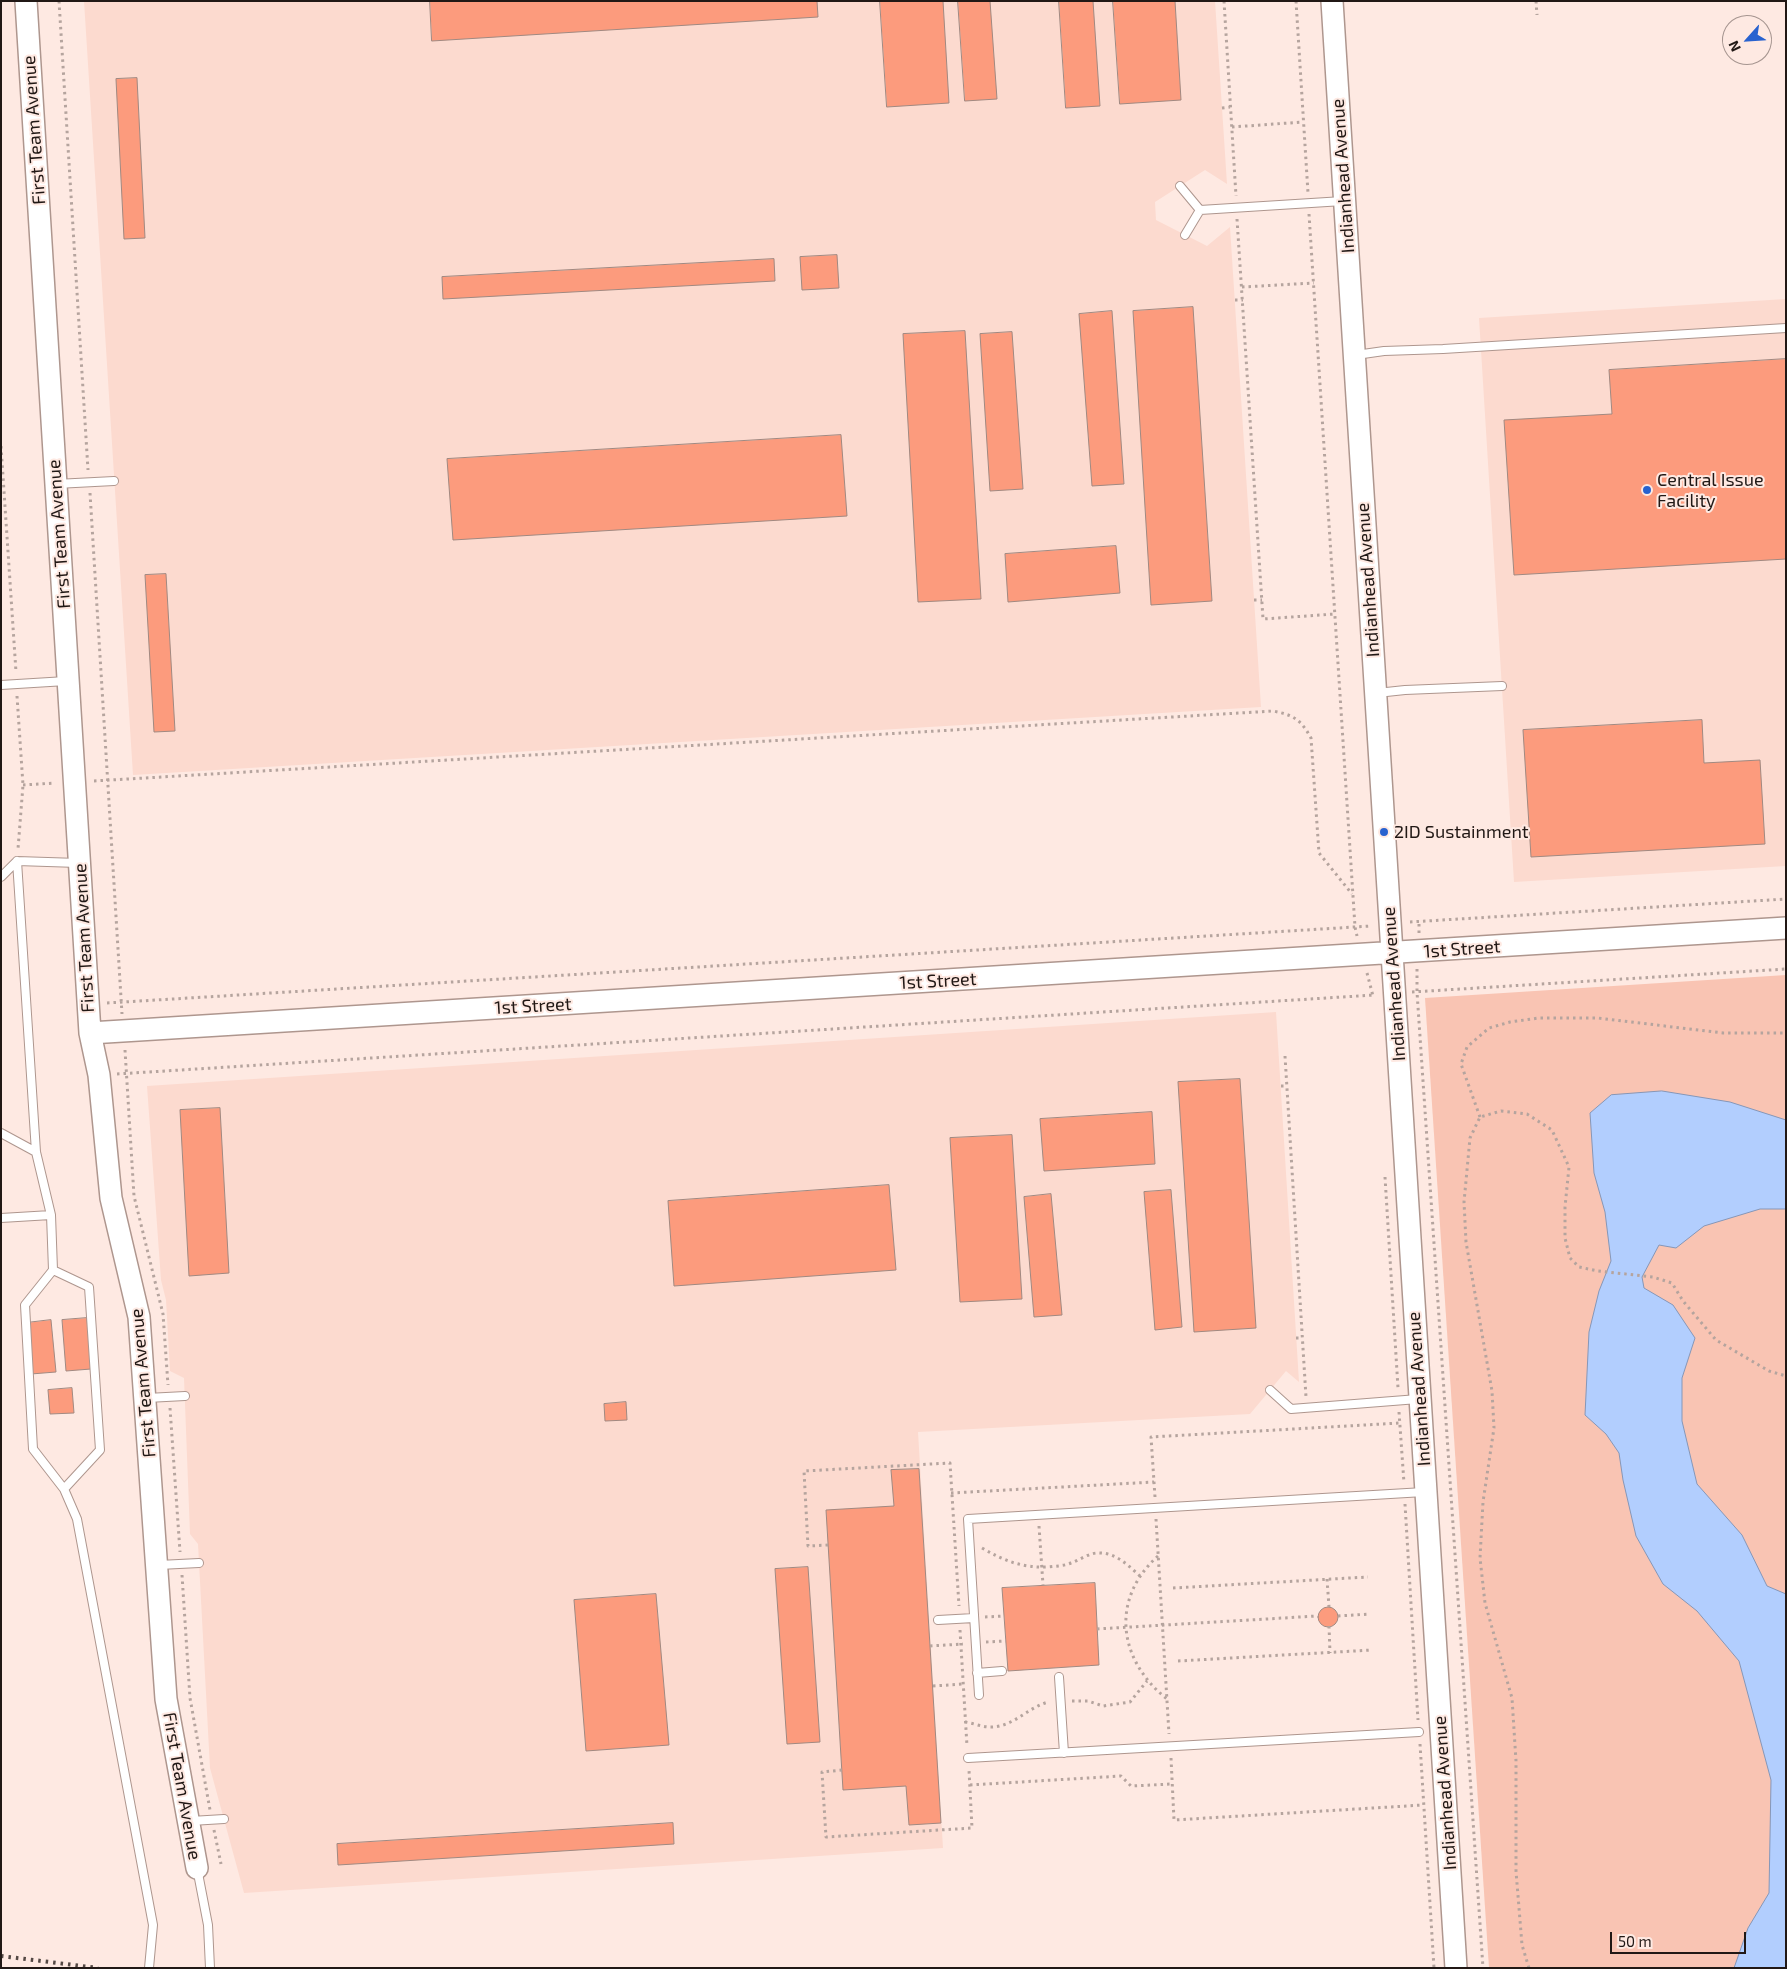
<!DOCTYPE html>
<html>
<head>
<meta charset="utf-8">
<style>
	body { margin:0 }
	#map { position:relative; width:1787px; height:1969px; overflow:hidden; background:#fee9e2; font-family:"Exo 2",sans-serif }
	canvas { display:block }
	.frame { position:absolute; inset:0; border:2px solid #211815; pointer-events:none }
	.north { position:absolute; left:1722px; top:15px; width:50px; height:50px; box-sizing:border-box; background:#fee9e2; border:1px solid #a69590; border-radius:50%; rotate:244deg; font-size:14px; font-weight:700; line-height:20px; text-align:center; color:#211815 }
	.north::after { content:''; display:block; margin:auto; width:18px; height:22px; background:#2862cf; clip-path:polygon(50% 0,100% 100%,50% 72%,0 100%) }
	.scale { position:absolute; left:1610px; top:1932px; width:136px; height:22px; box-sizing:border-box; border:2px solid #211815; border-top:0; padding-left:6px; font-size:15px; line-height:18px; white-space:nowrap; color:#211815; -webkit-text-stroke:4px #fee9e2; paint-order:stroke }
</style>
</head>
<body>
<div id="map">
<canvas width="1787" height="1969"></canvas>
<div class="frame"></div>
<div class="north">N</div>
<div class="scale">50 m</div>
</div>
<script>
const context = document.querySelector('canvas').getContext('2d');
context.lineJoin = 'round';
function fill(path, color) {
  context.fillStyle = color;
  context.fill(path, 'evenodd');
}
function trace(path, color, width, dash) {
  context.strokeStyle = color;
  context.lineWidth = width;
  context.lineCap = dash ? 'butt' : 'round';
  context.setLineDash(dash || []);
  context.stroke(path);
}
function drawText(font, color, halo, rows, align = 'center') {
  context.font = font + ' "Exo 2",sans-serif';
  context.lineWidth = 4;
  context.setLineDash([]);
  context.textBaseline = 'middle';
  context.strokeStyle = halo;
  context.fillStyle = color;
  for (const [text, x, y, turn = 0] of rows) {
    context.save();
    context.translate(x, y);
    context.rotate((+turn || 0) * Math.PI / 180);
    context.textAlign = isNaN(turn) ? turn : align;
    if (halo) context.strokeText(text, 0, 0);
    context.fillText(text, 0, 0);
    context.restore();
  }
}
const built = new Path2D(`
	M84,1H1215L1227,184L1205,170L1155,202L1156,220L1207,246L1230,227L1261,707L133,775Z
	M1786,299V866L1514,882L1479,318Z
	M1276,1012L1299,1382L1286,1371L1250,1414L918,1432L943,1848L244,1893L210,1768L198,1544L190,1534L184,1378L170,1371L166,1300L161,1280L147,1086Z`);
const green = new Path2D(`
	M1786,975V1968H1489L1425,998Z`);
const water = new Path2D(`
	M1662,1091L1730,1102L1786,1120V1209H1760L1704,1226L1676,1248L1659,1245L1642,1277L1644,1288L1673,1305L1695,1338L1682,1378V1421L1697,1484L1742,1535L1767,1586L1786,1594V1968H1734L1748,1928L1769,1893L1771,1780L1757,1728L1739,1661L1697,1611L1663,1584L1636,1536L1623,1480L1619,1453L1606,1434L1585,1415L1589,1332L1599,1291L1611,1261L1605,1212L1594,1173L1590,1113L1611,1095Z`);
const building = new Path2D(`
	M430,1H817L818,17L432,41Z
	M880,1H943L949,103L887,107Z
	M958,1H990L997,99L965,101Z
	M1059,1H1093L1100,106L1066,108Z
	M1113,1H1175L1181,100L1120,104Z
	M137,78L145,238L124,239L116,79Z
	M837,255L839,288L802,290L800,257Z
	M774,259L775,281L443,299L442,277Z
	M1193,307L1212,601L1151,605L1133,311Z
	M1112,311L1124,484L1092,486L1079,314Z
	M965,331L981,599L918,602L903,334Z
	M1012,332L1023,489L990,491L980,334Z
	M1786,359V559L1514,575L1504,420L1612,414L1609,370Z
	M841,435L847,516L453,540L447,459Z
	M1116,546L1120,593L1008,602L1005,554Z
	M166,574L175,731L154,732L145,575Z
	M1702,720L1704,763L1760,760L1765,844L1531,857L1523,730Z
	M1240,1079L1256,1328L1194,1332L1178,1082Z
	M220,1108L229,1273L189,1276L180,1110Z
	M1152,1112L1155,1164L1044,1171L1040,1119Z
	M1012,1135L1022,1299L960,1302L950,1138Z
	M889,1185L896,1270L674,1286L668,1201Z
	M1171,1190L1182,1327L1155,1330L1144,1192Z
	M1051,1194L1062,1315L1034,1317L1024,1197Z
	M87,1318L91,1369L66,1371L62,1320Z
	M51,1320L56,1372L31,1374L26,1323Z
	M72,1388L74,1413L50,1414L48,1390Z
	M626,1402L627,1420L605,1421L604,1404Z
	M919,1469L941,1823L909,1825L906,1786L843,1790L826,1510L894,1506L891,1470Z
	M808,1567L820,1742L787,1744L775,1569Z
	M1095,1583L1099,1665L1008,1671L1002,1588Z
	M656,1594L669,1745L586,1751L574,1600Z
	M1318 1617a10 10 0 1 1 20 0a10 10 0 1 1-20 0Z
	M673,1823L674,1844L338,1865L337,1844Z`);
const path = new Path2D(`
	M59,1L88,470
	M1224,1L1236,196
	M1296,1L1308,193
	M1536,1L1537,15
	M1222,108L1230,107
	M1232,127L1303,122
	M1309,214L1355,927L1357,936
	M1237,219L1263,619L1335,614
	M1242,287L1314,283
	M1235,300H1243
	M1,446L16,672
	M90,493L122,1014
	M1254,600H1262
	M17,696L23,785L18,849
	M94,781L1273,711C1294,715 1301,720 1311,738L1319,853L1352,894
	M23,785L55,783
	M1410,922L1786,899
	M1419,933V921
	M1417,969V992L1483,1968
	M1367,973L1373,996
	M1412,992L1786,969
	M107,1003L1371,926
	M125,1050L134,1196L163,1314L168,1385
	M1285,1056L1306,1397
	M117,1074L1374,995
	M1281,1086H1287
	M1480,1117L1461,1064L1467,1047L1489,1028L1510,1022L1539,1018H1598L1723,1033H1786
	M1385,1177L1398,1388
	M1296,1338H1302
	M170,1408L180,1552
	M1399,1412L1404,1483
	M951,1493L1154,1482
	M1155,1497L1151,1437L1400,1423
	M1405,1504L1418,1720
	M1156,1519L1169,1734
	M1039,1526L1043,1585
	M828,1545L808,1546L804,1471L950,1463L959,1606
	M982,1548C1004,1561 1023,1568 1048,1567C1056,1566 1064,1566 1071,1563C1080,1560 1090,1552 1100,1553C1116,1553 1129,1566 1140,1576
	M1158,1556C1110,1599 1118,1660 1167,1699
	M182,1575L190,1698L210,1810
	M1327,1579L1329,1607
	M1173,1588L1368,1577
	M1338,1616L1370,1614
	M985,1617L1004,1616
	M1329,1626L1330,1653
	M1097,1629L1317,1616
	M960,1630L967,1746
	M986,1642L1006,1641
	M930,1646L963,1644
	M1178,1661L1372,1650
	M933,1686L963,1684
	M1072,1701H1088L1103,1706L1130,1702L1147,1681
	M965,1722C973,1723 982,1727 989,1727C1012,1728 1027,1708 1048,1702
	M1420,1744L1434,1968
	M1171,1758L1174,1820L1423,1805
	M842,1770L822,1772L826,1837L972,1828L969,1770
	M970,1785L1121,1776L1131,1786L1172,1784
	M214,1830L221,1864
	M1529,1968L1522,1945L1516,1871V1761L1512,1698L1485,1603L1480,1558L1483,1502L1494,1428L1492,1391L1466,1242L1464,1202L1470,1138L1480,1117L1501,1111L1527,1114L1552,1130L1569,1167L1565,1207V1238L1570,1258L1579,1267L1598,1271L1653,1277L1672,1283L1683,1301L1716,1340L1769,1371L1786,1376`);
const lane = new Path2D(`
	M1180,186L1200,210L1185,235
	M1200,210L1343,201
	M1356,355L1384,351L1443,349L1786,328
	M56,484L114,481
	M1,685L66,681
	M1377,693L1405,690L1502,686
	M78,863L17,861L36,1152L51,1215L53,1270L25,1305L33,1449L64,1489L77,1519L153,1925L149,1968
	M1,877L17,861
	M1,1133L36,1152
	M1,1218L51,1215
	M53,1270L89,1287L100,1450L64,1489
	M1270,1390L1291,1409L1418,1399
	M147,1398L185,1396
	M159,1565L199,1563
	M938,1620L974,1618
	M977,1673L1002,1671
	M1059,1677L1064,1753
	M979,1695L968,1519L1424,1492
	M968,1758L1419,1732
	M191,1821L224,1819
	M197,1868L208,1925L210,1968`);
const secondary = new Path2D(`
	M26,1L90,1033L99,1075L111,1198L139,1317L166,1699L197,1868
	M1332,1L1456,1968
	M90,1033L1786,928`);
const rail = new Path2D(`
	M1,1956L98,1968`);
const markers = [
	[1647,490,5,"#2862cf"],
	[1384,832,5,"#2862cf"]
];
const streetNames = [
	["First Team Avenue",34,130,-94],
	["Indianhead Avenue",1343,176,-94],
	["First Team Avenue",59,534,-94],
	["Indianhead Avenue",1368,580,-94],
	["First Team Avenue",84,938,-93],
	["1st Street",1462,949,-4],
	["1st Street",938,981,-3],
	["Indianhead Avenue",1394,984,-94],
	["1st Street",533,1006,-3],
	["First Team Avenue",143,1383,-95],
	["Indianhead Avenue",1419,1389,-94],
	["First Team Avenue",182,1786,80],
	["Indianhead Avenue",1445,1793,-94]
];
const poiNames = [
	["Central Issue",1657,480],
	["Facility",1657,501],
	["2ID Sustainment",1394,832]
];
fill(built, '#fcdacf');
fill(green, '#f9c4b3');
fill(water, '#b2cefe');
trace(water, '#8697b8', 1);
fill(building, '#fc9b7d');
trace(building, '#a18981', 1);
trace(lane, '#ae968e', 10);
trace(secondary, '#ae968e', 24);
trace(path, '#b5a49e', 3, [2.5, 4]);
trace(lane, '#fff', 8);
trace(secondary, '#fff', 21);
trace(rail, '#544844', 4, [2.5, 5]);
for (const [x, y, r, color] of markers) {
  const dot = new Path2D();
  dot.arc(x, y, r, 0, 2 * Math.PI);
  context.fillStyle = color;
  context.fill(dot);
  trace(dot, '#fee9e2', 2);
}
drawText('18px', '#211815', '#fee9e2', streetNames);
drawText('18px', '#211815', '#fee9e2', poiNames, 'left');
</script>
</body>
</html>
